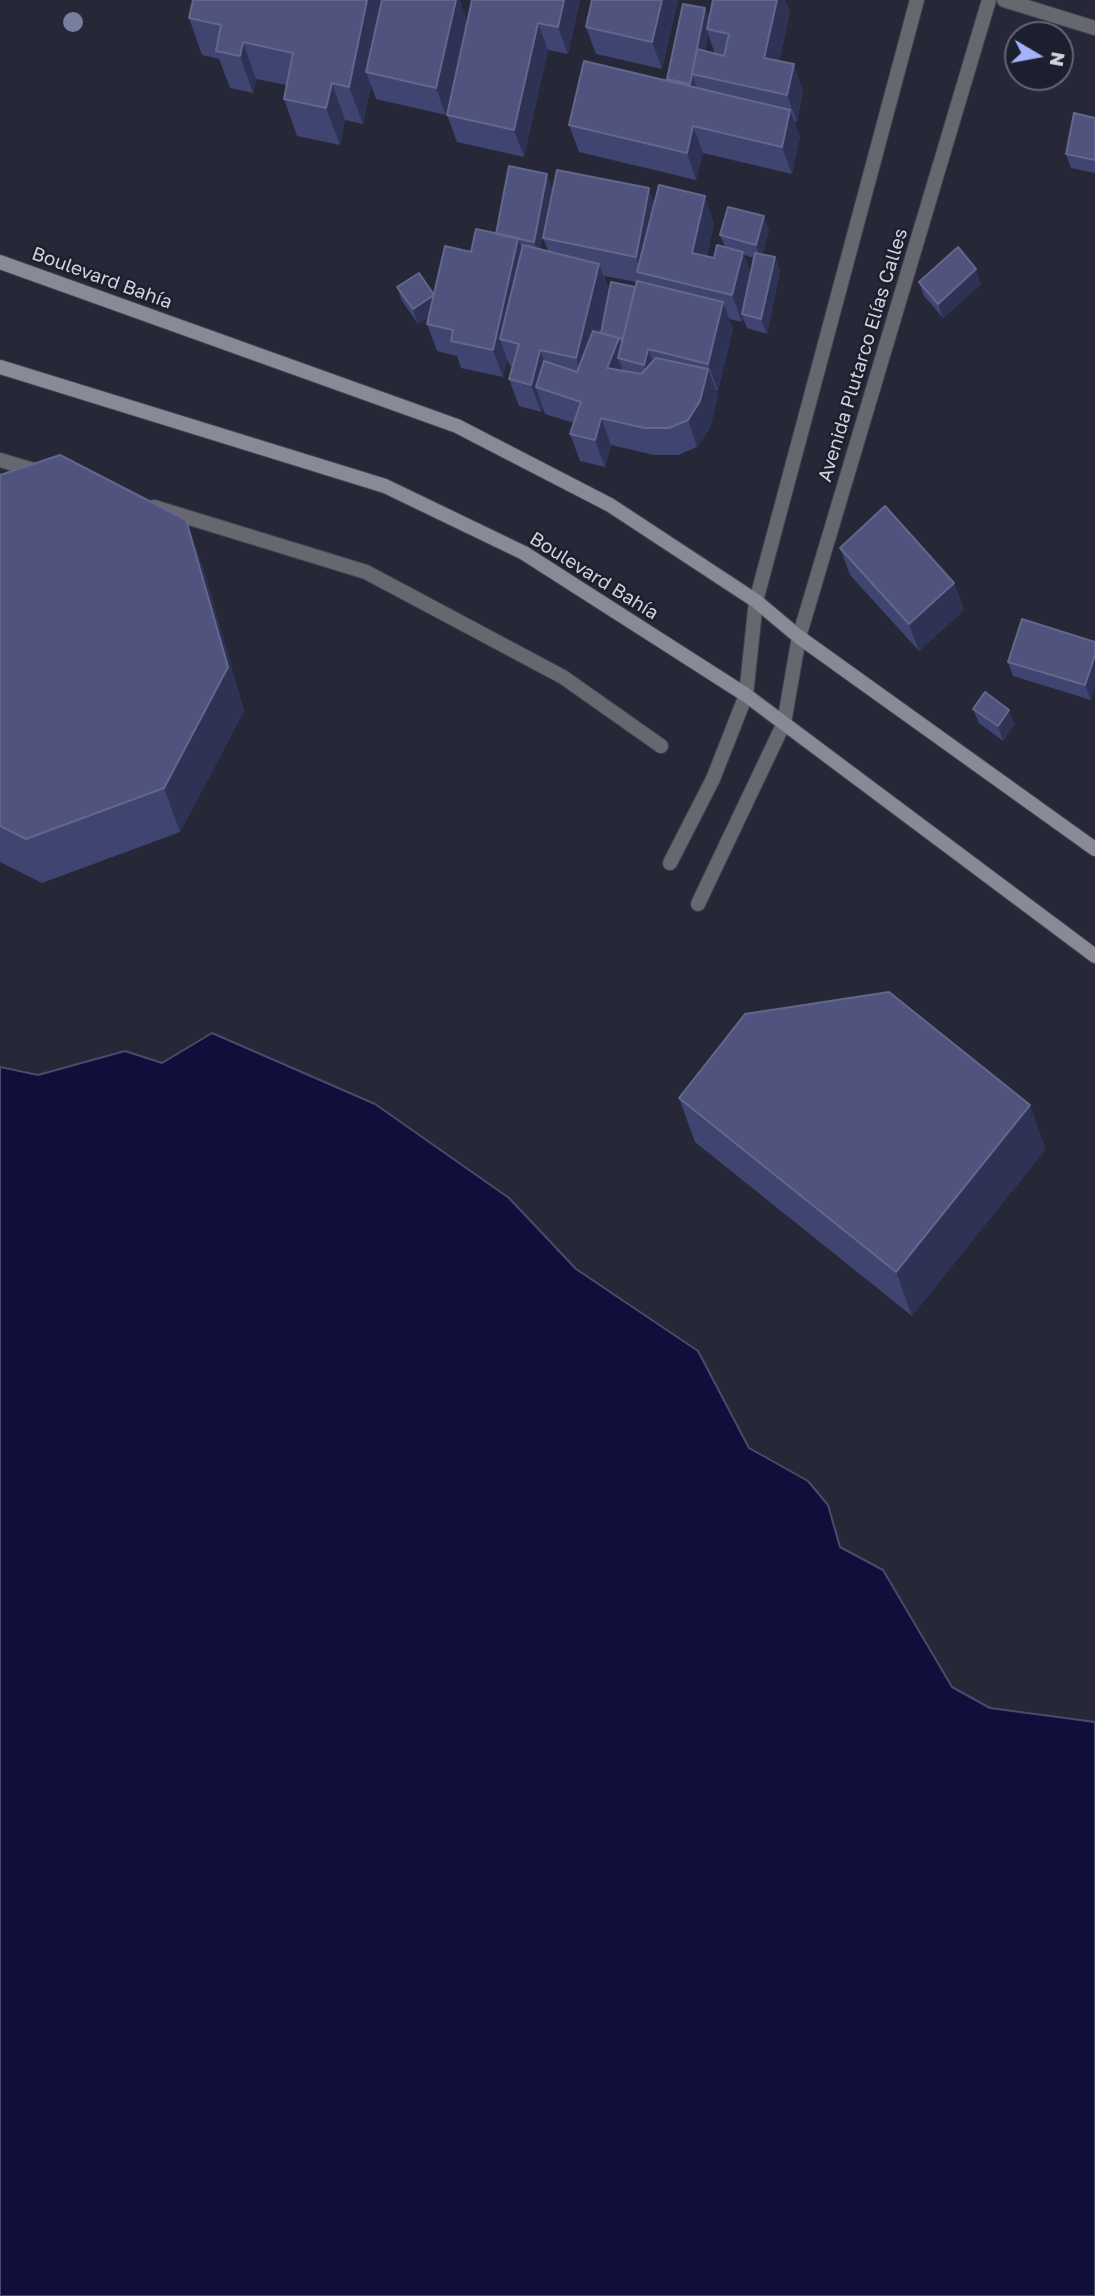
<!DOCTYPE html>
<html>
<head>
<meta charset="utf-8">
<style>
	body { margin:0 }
	#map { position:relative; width:1095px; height:2296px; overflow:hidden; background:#262837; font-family:"Golos Text",sans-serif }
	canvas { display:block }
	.north { position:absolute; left:1004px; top:21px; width:70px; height:70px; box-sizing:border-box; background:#1c1f2d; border:2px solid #646773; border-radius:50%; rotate:100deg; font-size:19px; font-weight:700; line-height:28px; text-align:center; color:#d1d2dc }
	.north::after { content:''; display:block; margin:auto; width:24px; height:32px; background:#a6b1fc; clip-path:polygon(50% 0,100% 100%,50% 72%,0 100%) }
</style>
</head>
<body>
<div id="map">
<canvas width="1095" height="2296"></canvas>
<div class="north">N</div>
</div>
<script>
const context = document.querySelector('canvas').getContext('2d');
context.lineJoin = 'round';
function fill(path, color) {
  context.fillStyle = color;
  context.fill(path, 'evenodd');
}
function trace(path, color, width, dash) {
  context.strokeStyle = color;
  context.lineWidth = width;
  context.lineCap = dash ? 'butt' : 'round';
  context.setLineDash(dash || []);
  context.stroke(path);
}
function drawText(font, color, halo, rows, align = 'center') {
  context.font = font + ' "Golos Text",sans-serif';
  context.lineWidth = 5;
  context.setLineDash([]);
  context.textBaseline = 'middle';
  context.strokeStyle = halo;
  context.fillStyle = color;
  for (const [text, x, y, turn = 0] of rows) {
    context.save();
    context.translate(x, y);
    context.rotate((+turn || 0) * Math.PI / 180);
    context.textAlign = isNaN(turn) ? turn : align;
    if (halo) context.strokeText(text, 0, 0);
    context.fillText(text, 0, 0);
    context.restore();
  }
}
const water = new Path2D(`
	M212,1033L375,1104L509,1198L576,1269L698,1351L749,1448L808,1481L828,1505L840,1547L883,1570L952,1687L990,1708L1095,1722V2296H0V1067L38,1075L125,1051L162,1063Z`);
const lane = new Path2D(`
	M670,863L713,779L746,695
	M698,904L784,723`);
const street = new Path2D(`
	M1004,0L1095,28
	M0,460L40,472
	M154,507L366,572L563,677L661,746
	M746,695L756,601L917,0
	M784,723L799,637L989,0`);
const secondary = new Path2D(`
	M0,262L457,426L610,505L756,601L799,637L1095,849
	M0,367L385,486L524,553L746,695L1095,956`);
const trees = [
	[73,22]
];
const wall = new Path2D(`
	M460,0L446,115L376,99L371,85L363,124L345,120L340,145L297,136L284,99L286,85L256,79L253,93L230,88L219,59L202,55L189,18Z
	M472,0H580L568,54L548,50L524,157L457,142L447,115Z
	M592,0H678L662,69L596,54L586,27Z
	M713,0H785L790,13L779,61L803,91L797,122L794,121L800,137L792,174L703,153L696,180L579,152L569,125L668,81L667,79L709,18ZM708,34L715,54L705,51Z
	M1095,118V173L1071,168L1066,154Z
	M552,188L540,249L548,251L543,238L654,203L714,223L707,256L714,258L725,247L720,235L769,230L762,254L775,257L780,272L767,334L747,328L743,318L742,322L729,319L733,329L718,391L716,390L718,396L710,428L697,447L678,455H654L611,445L605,467L580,461L570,434L574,423L545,414L542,406L541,412L519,406L509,379L513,367L510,366L507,359L503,377L461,368L457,356L437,351L427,324L429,317L418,324L402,301L397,287L434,295L471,252L496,234ZM744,255L754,258L751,274ZM604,276L636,282L635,287L609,291ZM609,292L601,333H599Z
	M919,282L981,284L943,318L924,296Z
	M0,475L202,564L244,711L180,832L42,883L0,862Z
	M840,548L954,583L964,610L919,651L850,575Z
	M1095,642L1091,700L1013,676L1008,662Z
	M973,709L1015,724L1003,741L979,723Z
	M679,1098L1046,1149L912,1316L695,1142Z`);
const shadedWall = new Path2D(`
	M367,0H389L366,72L371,85L363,124L349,87Z
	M456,0H460L467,21L446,115L436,88Z
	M564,0H580L568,54L558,27Z
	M662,0H678L662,69L652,42Z
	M777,0H785L790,13L774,85L764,58Z
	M705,8L711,22L707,29L708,34L700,76L692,74Z
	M538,23L548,50L524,157L514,130Z
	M243,42L256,79L253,93L240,56Z
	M794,64L803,91L797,122L787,95Z
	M692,75L697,89L695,98L690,84Z
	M332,83L345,120L340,145L326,108Z
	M790,110L800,137L792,174L782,147Z
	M693,126L703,153L696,180L687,153Z
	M547,174L552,188L539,256L534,242Z
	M649,188L659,215L641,273L636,257Z
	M705,196L714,223L701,280L692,253Z
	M764,216L769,230L761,260L756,245Z
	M518,238L527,265L500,339L507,359L503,377L493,350Z
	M743,252L753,279L742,314L743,318L742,322L732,295Z
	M775,257L780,272L767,334L761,319Z
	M599,264L609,291L586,385L576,358Z
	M976,269L981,284L943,318L938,304Z
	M434,295L439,310L418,324L413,309Z
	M723,302L733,329L718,391L708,364Z
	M619,338L627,360L618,358L625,376L607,368Z
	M648,349L658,376L654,392L644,365Z
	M540,350L550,377L536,387L542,405L541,412L531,385Z
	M708,369L718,396L710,428L697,447L688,420Z
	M601,418L611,445L605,467L595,440Z
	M186,520L202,564L244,711L180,832L164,788Z
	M954,583L964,610L919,651L909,624Z
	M1095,655V686L1091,700L1085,685Z
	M1009,710L1015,724L1003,741L998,726Z
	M1030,1105L1046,1149L912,1316L896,1272Z`);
const building = new Path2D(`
	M193,0H367L349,87L332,83L326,108L284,99L293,53L243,42L240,56L216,51L221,25L189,18Z
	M382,0H456L436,88L366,72Z
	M472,0H564L558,27L538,23L514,130L447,115Z
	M592,0H662L652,42L586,27Z
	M713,0H777L764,58L794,64L787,95L692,74L697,49L724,56L729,34L707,29Z
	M683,4L705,8L690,84L667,79Z
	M584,61L790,110L782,147L693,126L687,153L569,125Z
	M1074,113L1095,118V160L1066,154Z
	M509,166L547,174L534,242L496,234Z
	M557,170L649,188L636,257L543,238Z
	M659,185L705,196L692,253L714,258L717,245L743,252L732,295L637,272Z
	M728,207L764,216L756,245L720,235Z
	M476,229L518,238L493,350L451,341L453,330L427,324L445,246L471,252Z
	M523,245L599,264L576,358L540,350L531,385L509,379L519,344L500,339Z
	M958,247L976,269L938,304L919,282Z
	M755,253L775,257L761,319L742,314Z
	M419,273L434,295L413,309L397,287Z
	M637,281L723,302L708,364L648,349L644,365L618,358Z
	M611,282L635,287L623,339L601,333Z
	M593,331L619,338L607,368L641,374L656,358L708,369L700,401L688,420L669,428H644L601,418L595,440L570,434L581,402L536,387L544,361L577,372Z
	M60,455L186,520L228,667L164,788L26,839L0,826V475Z
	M885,506L954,583L909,624L840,548Z
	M1022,619L1095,642V655L1085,685L1008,662Z
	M985,692L1009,710L998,726L973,709Z
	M889,992L1030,1105L896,1272L679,1098L745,1014Z`);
const streetNames = [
	["Boulevard Bahía",102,278,20],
	["Avenida Plutarco Elías Calles",863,355,-73],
	["Boulevard Bahía",594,576,32]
];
fill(water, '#100f3b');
trace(water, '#4a4a6b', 2);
trace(lane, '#414351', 16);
trace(street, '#414351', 16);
trace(secondary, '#414351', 16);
trace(lane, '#66676f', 14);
trace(street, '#66676f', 14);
trace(secondary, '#888a96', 14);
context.fillStyle = '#787e9e';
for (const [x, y] of trees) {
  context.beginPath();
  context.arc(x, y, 10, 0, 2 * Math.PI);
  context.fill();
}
fill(wall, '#3f4471');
fill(shadedWall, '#2e3255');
fill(building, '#4f537d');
trace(building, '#63678c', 2);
drawText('19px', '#d1d2dc', '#1c1f2d', streetNames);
</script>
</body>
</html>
